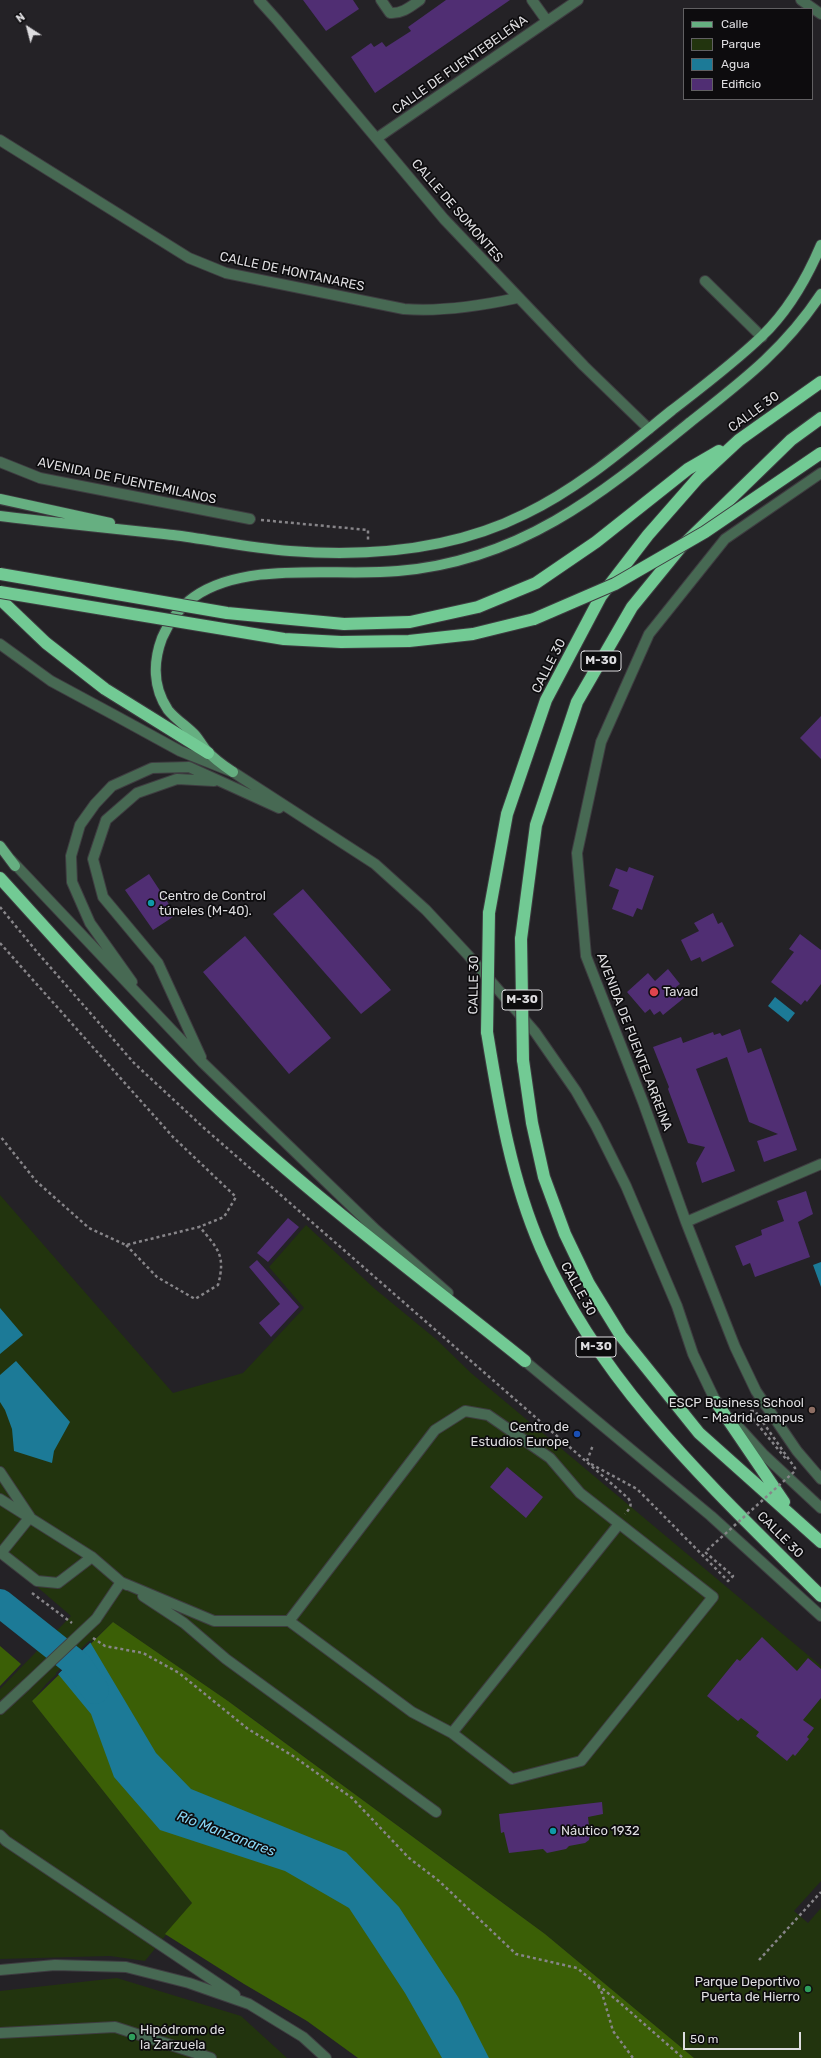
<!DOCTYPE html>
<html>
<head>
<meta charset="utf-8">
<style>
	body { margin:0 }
	#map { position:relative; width:821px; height:2058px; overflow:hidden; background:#242226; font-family:Rubik,sans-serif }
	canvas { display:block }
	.legend { position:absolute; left:683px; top:8px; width:130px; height:92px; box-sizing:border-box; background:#0d0c0e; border:1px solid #616062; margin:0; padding:5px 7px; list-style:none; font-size:12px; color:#dedde0 }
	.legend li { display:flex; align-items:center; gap:8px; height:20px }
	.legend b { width:20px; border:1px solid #616062 }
	.north { position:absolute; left:8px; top:8px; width:40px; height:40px; -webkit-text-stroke:3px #0d0c0e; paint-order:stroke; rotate:324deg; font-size:11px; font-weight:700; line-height:16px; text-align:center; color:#dedde0 }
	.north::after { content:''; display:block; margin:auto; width:14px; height:18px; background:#dedde0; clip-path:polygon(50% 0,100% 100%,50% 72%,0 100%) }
	.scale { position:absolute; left:683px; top:2032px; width:118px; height:18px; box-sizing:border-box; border:2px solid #dedde0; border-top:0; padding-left:5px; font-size:12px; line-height:14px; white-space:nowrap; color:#dedde0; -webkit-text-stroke:3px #0d0c0e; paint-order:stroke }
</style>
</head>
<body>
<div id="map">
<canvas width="821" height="2058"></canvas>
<ul class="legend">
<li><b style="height:5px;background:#66af81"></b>Calle</li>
<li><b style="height:11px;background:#22340e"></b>Parque</li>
<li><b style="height:11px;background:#1c7a97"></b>Agua</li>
<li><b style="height:11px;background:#502e73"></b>Edificio</li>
</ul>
<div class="north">N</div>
<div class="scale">50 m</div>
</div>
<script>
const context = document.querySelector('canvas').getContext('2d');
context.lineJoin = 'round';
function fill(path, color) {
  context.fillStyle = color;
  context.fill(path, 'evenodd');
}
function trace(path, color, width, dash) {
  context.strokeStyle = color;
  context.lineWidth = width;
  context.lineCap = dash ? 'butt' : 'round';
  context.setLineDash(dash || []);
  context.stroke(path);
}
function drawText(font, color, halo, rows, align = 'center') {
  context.font = font + ' Rubik,sans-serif';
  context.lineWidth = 3.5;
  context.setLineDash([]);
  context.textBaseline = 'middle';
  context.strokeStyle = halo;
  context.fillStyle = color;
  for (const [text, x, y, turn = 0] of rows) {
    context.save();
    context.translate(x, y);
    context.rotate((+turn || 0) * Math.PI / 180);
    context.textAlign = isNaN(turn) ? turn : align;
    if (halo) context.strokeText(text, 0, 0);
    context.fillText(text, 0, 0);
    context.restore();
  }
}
const green = new Path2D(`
	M0,1195L173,1393L243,1373L304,1308L269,1267L306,1225L375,1289L437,1340L471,1373L821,1666V1881L794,1911L808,1923L821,1908V2058H694L545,1934L238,1708L113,1622L47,1683L32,1701L192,1903L145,1961L110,1956L0,1959V1689L71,1616L0,1555Z
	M117,1978L241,2016L287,2058H0V1991Z`);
const forest = new Path2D(`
	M113,1622L228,1701L545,1934L694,2058H358L307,2021L244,1984L165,1934L192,1903L32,1701Z
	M0,1646L21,1664L0,1686Z`);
const water = new Path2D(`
	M775,997L795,1013L788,1022L768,1006Z
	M821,1262V1287L813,1265Z
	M0,1308L23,1335L0,1354Z
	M16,1361L70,1422L54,1451L52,1463L14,1451L12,1429L5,1410L0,1402V1375Z
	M90,1642L156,1753L191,1789L346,1852L399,1907L458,1997L489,2058H442L405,1993L349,1908L285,1871L160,1830L114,1777L91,1714L58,1674Z`);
const pier = new Path2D(`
	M89,1641H92L56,1676V1673Z`);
const river = new Path2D(`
	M0,1603L78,1665L95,1690`);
const building = new Path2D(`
	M303,0H353L359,9L326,31Z
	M446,0H510L375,93L351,57L371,43L374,47L382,42L386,47L411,31L408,27Z
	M821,716V759L800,738Z
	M629,867L654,876L642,910L637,908L633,917L612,909L619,890L609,886L616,868L627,872Z
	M149,874L176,915L153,930L125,890Z
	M303,889L391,990L361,1014L273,914Z
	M713,913L718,924L722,922L734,946L702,962L700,957L691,961L681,940L699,931L694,923Z
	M800,934L821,950V984L807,1002L805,1000L801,1005L771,982L794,952L789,949Z
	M245,936L331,1038L289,1074L203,972Z
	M668,969L680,984L676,987L684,998L663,1015L660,1011L654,1015L650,1009L645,1013L627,992L648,973L655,981Z
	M740,1029L748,1053L761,1048L797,1150L764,1162L757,1141L778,1134L749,1122L727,1057L696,1069L735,1171L702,1183L696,1163L705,1147L688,1143L668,1089L669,1087L653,1047L681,1037L683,1043L713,1032L714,1035L720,1033L722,1036Z
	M806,1191L813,1214L798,1222L810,1257L755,1277L750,1263L743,1266L735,1246L762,1235L761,1230L784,1221L777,1201Z
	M288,1218L299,1227L268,1262L257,1253Z
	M257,1260L299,1307L271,1337L259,1323L280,1304L249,1267Z
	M507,1467L543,1497L526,1518L490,1487Z
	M762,1637L797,1671L808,1658L821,1669V1698L803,1720L814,1728L807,1737L809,1739L795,1756L793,1754L787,1761L756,1736L759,1732L741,1718L738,1721L707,1696L737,1659L740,1661Z
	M602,1802L603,1814L588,1817L590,1834L589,1840L585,1843L569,1846L566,1849L547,1853L543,1849L509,1853L504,1832L501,1833L499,1814Z`);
const path = new Path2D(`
	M261,520L368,530V540
	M0,907L37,952L134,1063L204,1128L628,1498C633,1505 630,1508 625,1514
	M0,943L173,1137L236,1197L224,1217L199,1227L126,1245L89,1228L36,1181L0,1136
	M126,1245L157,1277L195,1299L218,1285C226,1255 218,1249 199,1226
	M587,1461L593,1445
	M591,1464L637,1489L647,1499
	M32,1593L72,1623
	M93,1638L105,1646L143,1653L179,1673L248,1729L293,1756L352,1798L409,1858L439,1881L516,1954L577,1968L619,2002L683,2058
	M759,1960L821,1892
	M598,1986L602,1993L613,2031L633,2058`);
const minor = new Path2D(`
	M259,0L277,20L444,219L584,366L649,429
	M381,0L390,13C402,14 410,7 420,0
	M532,0L547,21
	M801,0L821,14
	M377,138L578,0
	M0,140L189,258L226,273L404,309C442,312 480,306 517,298
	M705,281L762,337
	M0,462L40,478L250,519
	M821,473L725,539L649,634L601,742L577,853L586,956L643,1102L686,1222L735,1347L756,1391L797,1451L821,1479
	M0,644L51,681L116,716L180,751L233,772L375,864L426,910L468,955L535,1032L576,1091L596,1126L626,1186L677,1306L693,1354L716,1402L721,1408
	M11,860L203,1063L376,1230L448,1293
	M132,982L90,923L72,882L71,856L80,825L95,804L112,786L152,768L189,767L279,808
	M201,1057L158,963L103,897L93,859L106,820L137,793L177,779L214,781
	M686,1222L821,1164
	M520,1357L711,1516L821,1616
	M736,1424L764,1455L821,1508
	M0,1472L30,1517L1,1553L37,1581L58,1583L92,1557
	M0,1499L92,1557L121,1582L214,1621H289L412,1712L452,1733L512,1779L581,1761L713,1597L580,1493L550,1458L488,1415L465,1411L435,1430L289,1621
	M143,1596L184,1623L226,1659L436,1812
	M96,1619L121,1582L127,1585
	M0,1709L26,1685
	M452,1733L619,1524
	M0,1835L6,1841L235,1995
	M0,1970L55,1965L126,1967L189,1983L249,2004L303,2037L326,2058
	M0,2033L115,2027L211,2058`);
const major = new Path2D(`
	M0,499L110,523
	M0,516C58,523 116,529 173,535C212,540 251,548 290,551C369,557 453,550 525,514C579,488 625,448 671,411C702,387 734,363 762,336C788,311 807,278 821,245
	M233,772C224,766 214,759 207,751C203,747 200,741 196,736C188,727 176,720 168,710C153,688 153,662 162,638C169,622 180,607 194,597C246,560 337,577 398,571C519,561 599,496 689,423C741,382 784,350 821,294
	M0,846L15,866`);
const highway = new Path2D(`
	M0,599L46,643L105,689L208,753
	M344,624L410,622L478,607L536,583L596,542L688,469L719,451
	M341,642L409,641L473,634L534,619
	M0,878C72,957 143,1039 222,1112C318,1201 423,1279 525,1361
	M489,913L507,814L546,700L601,596L648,535L698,478L739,440L821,382
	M521,939L536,825L577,702L632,607L681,547L791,440L821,418
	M487,1032C499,1105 511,1179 541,1248C601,1386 716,1491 821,1596
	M523,1060L532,1123L544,1177L565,1234L589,1284L621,1336L699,1433L821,1542
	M716,1402L784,1502`);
const pathBridge = new Path2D(`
	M647,1499L728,1581L733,1576L705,1552L795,1471V1468L755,1411H751L750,1415L786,1459`);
const minorBridge = new Path2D(`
	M26,1685L96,1619`);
const highwayBridge = new Path2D(`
	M0,574L227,613L344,624
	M0,592L284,639L341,642
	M534,619L615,584L705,532L821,453
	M521,939L523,1060
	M487,1032L489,913`);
const markers = [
	[151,903,4,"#0f9aa8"],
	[654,992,5,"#e0444e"],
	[812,1410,4,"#8d6e63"],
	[577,1434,4,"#1a4fb4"],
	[553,1831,4,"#0f9aa8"],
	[808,1989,4,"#2e9e5b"],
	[132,2037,4,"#2e9e5b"]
];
const shields = [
	[601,661,40],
	[522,1000,40],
	[596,1347,40]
];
const shieldNames = [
	["M-30",601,661],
	["M-30",522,1000],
	["M-30",596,1347]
];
const streetNames = [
	["CALLE DE FUENTEBELEÑA",460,65,-35],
	["CALLE DE SOMONTES",457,211,49],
	["CALLE DE HONTANARES",292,272,12],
	["CALLE 30",754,412,-36],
	["AVENIDA DE FUENTEMILANOS",127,481,12],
	["CALLE 30",549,666,-63],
	["CALLE 30",474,985,-89],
	["AVENIDA DE FUENTELARREINA",634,1042,69],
	["CALLE 30",578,1289,61],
	["CALLE 30",780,1535,45]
];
const poiNames = [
	["Centro de Control",159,896],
	["túneles (M-40).",159,911],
	["Tavad",663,992],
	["ESCP Business School",804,1403,"right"],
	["- Madrid campus",804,1418,"right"],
	["Centro de",569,1427,"right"],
	["Estudios Europe",569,1442,"right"],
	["Náutico 1932",561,1831],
	["Parque Deportivo",800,1982,"right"],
	["Puerta de Hierro",800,1997,"right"],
	["Hipódromo de",140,2030],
	["la Zarzuela",140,2045]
];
const waterNames = [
	["Río Manzanares",226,1834,21]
];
fill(green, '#22340e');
fill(forest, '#3b5f06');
fill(water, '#1c7a97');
fill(pier, '#242226');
trace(river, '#1c7a97', 28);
fill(building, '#502e73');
trace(minor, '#3e3c40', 12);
trace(major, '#3e3c40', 12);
trace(highway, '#3e3c40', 14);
trace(path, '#878589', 2.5, [3, 3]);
trace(minor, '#476953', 10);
trace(major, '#66af81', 10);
trace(highway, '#72ca94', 12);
trace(minorBridge, '#3e3c40', 12, []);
trace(highwayBridge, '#3e3c40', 14, []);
trace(pathBridge, '#878589', 2.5, [3, 3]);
trace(minorBridge, '#476953', 10);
trace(highwayBridge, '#72ca94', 12);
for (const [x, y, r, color] of markers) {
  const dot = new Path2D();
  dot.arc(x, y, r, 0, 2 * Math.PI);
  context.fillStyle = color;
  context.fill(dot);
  trace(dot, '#0d0c0e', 1.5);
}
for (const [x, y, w] of shields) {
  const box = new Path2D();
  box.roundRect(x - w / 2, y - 10, w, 20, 3);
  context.fillStyle = '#0d0c0e';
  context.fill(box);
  trace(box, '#dedde0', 1);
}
drawText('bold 12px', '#dedde0', null, shieldNames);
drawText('13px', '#dedde0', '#0d0c0e', streetNames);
drawText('13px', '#dedde0', '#0d0c0e', poiNames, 'left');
drawText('italic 14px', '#87d5f4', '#0d0c0e', waterNames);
</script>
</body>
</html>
